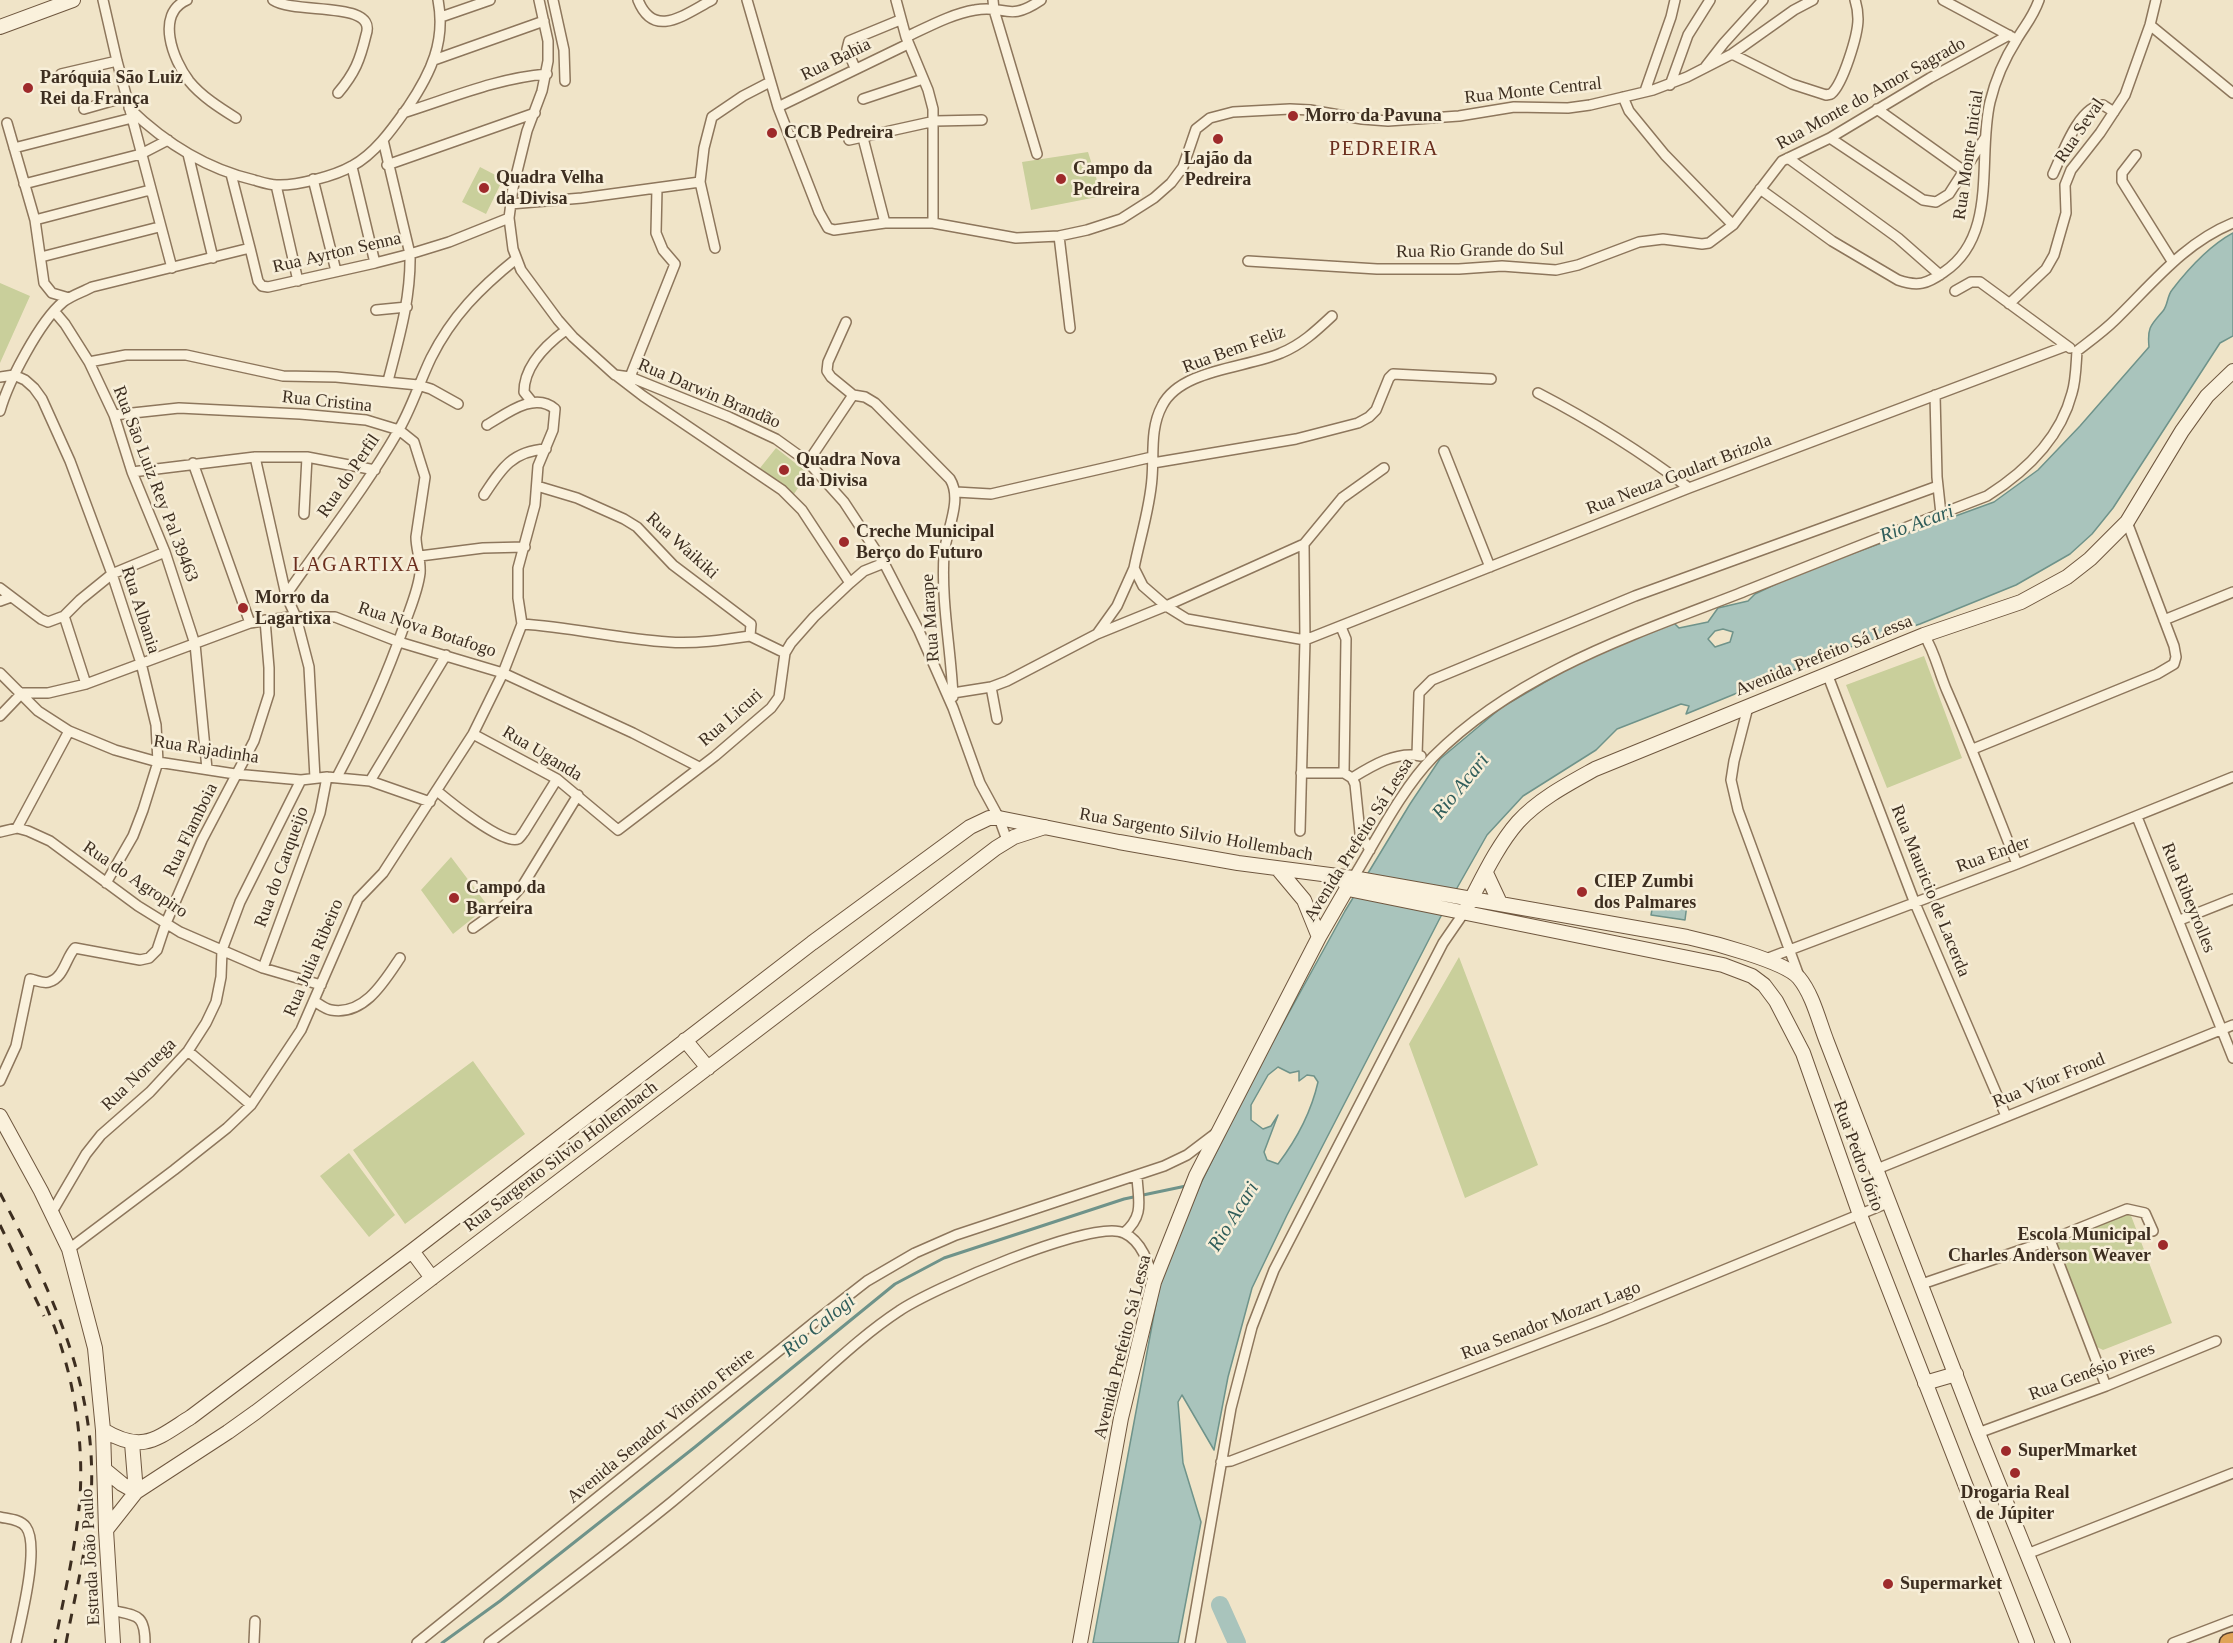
<!DOCTYPE html>
<html>
<head>
<meta charset="utf-8">
<style>
	body { margin:0 }
	canvas { display:block; background:#f0e4c8 }
</style>
</head>
<body>
<canvas width="2233" height="1643"></canvas>
<script>
const context = document.querySelector('canvas').getContext('2d');
context.lineJoin = 'round';
function fill(path, color) {
  context.fillStyle = color;
  context.fill(path, 'evenodd');
}
function trace(path, color, width, dash) {
  context.strokeStyle = color;
  context.lineWidth = width;
  context.lineCap = dash ? 'butt' : 'round';
  context.setLineDash(dash || []);
  context.stroke(path);
}
function drawText(font, color, halo, rows, align = 'center') {
  context.font = font + ' "Times New Roman",serif';
  context.lineWidth = 5;
  context.setLineDash([]);
  context.textBaseline = 'middle';
  context.strokeStyle = halo;
  context.fillStyle = color;
  for (const [text, x, y, turn = 0] of rows) {
    context.save();
    context.translate(x, y);
    context.rotate((+turn || 0) * Math.PI / 180);
    context.textAlign = isNaN(turn) ? turn : align;
    if (halo) context.strokeText(text, 0, 0);
    context.fillText(text, 0, 0);
    context.restore();
  }
}
const green = new Path2D(`
	M1088,152L1102,196L1031,210L1022,162Z
	M480,167L503,179L486,214L462,202Z
	M0,283L30,296L0,363Z
	M776,448L808,473L794,494L760,468Z
	M1924,656L1962,758L1887,788L1846,685Z
	M451,857L488,906L453,934L421,890Z
	M1459,957L1538,1165L1465,1198L1409,1044Z
	M473,1061L525,1134L405,1224L353,1150Z
	M349,1153L395,1215L369,1237L320,1176Z
	M2130,1213L2172,1323L2103,1350L2095,1346L2054,1244L2059,1238L2123,1214Z`);
const water = new Path2D(`
	M2233,233V336L2220,343L2113,508L2092,534L2070,554L2016,585L1920,624L1847,648L1686,714L1689,706L1681,704L1617,729L1596,750L1523,796L1487,835L1440,918L1287,1215L1252,1288L1228,1377L1214,1450L1182,1395L1178,1402L1183,1463L1201,1522L1178,1643H1093L1161,1277L1201,1183L1254,1076L1345,911L1410,804L1440,759L1502,707L1595,653L1673,622L1679,628L1708,622L1718,608L1748,601L1755,594L1799,573L1994,502L2038,470L2080,426L2149,347C2147,327 2151,325 2163,311C2168,305 2167,296 2172,290C2189,268 2209,246 2233,233ZM1723,629L1733,632L1730,642L1715,647L1708,639L1715,631ZM1278,1067L1290,1073L1299,1071V1081L1307,1075L1314,1076L1318,1082C1311,1113 1297,1139 1278,1164L1267,1160L1264,1152L1278,1115L1271,1126L1263,1129L1251,1120V1105L1268,1075Z
	M1654,899L1687,904L1685,920L1651,915Z`);
const stream = new Path2D(`
	M442,1643L500,1601L695,1447L895,1284L944,1258L1124,1199L1186,1186`);
const river = new Path2D(`
	M1220,1605L1237,1643`);
const street = new Path2D(`
	M103,0L117,61L172,268
	M187,0C155,14 173,60 189,81C201,96 220,108 236,118
	M273,0C296,15 378,0 366,35C360,60 355,73 338,93
	M539,0L548,41V61L542,91L527,131L513,188L509,218L513,249L521,270L558,320L573,337L615,375L630,377L729,417L776,439L808,462L844,502L884,563L919,631L953,708L980,783L999,818L1007,840
	M553,0L564,50L565,81
	M638,0C654,40 685,14 712,0
	M747,0L778,107L819,212L828,228L834,230L885,223H933L1016,238L1059,236L1087,230L1121,219L1154,198L1171,183L1183,167L1196,129L1210,118L1233,112L1290,109L1310,110L1362,119L1388,121L1459,116L1514,107L1568,108L1590,105L1653,90L1687,77L1732,54L1794,10L1813,0
	M896,0L906,37L928,90L933,109V223
	M993,0L994,10L1037,154
	M1943,0L2012,37
	M441,17L490,0
	M2150,25L2233,93
	M906,37C928,27 951,14 975,10C1006,4 1007,23 1041,0
	M1732,54L1792,84L1826,95L1831,94C1843,84 1858,35 1858,19C1858,13 1857,6 1855,0
	M434,60L544,21
	M1706,66L1724,43L1763,0
	M855,68L847,49L849,41L900,20
	M61,74L117,61
	M1670,85L1688,35L1710,0
	M1645,91L1671,17L1675,0
	M1623,97L1629,111L1665,155L1733,225
	M863,99L923,79
	M778,107L908,44
	M129,108C164,142 207,169 254,180C261,182 270,185 277,185C296,186 335,176 352,166C375,154 393,128 408,107C431,73 446,41 438,0
	M84,109L126,97
	M1877,109L1964,171
	M403,113C451,98 497,78 547,74
	M7,123L35,220L44,283L52,293L69,298
	M863,138L885,223
	M1830,138L1923,200L1936,202L1949,194L1985,138
	M383,140L410,254C411,298 399,338 388,381
	M849,140L935,121L982,120
	M14,148L132,118
	M188,154L213,258
	M2136,155L2122,173V181L2172,261
	M1788,158L1898,238L1940,275
	M387,165L535,113
	M352,167L375,263
	M231,174L250,248
	M2053,174C2062,155 2079,105 2103,105L2114,112
	M313,179L336,271
	M24,184L141,154L168,140
	M276,185L298,281
	M1760,189L1832,241L1898,280C1918,287 1927,284 1944,272C1999,235 1977,157 1990,102C1995,81 2005,58 2017,39C2026,24 2033,17 2039,0
	M510,204L582,198L700,182
	M35,220L150,190
	M1059,236L1070,328
	M715,248L700,182L704,148L712,117L743,96L770,82
	M41,257L159,227
	M1248,261L1377,269H1459L1502,266L1556,270L1578,265L1639,242L1663,239L1702,244L1709,243L1733,225L1782,161L1830,138L1930,78L2009,35
	M1955,291L1971,282H1980L2070,348
	M2009,304L2046,269L2054,255L2066,213L2065,185L2071,170L2100,133L2125,95L2150,25L2156,0
	M376,310L407,307
	M54,311L65,324L89,362L114,415L132,472L165,552L195,644L207,769
	M846,322L828,362L827,371L831,377L853,395L865,397L875,403L950,479C963,500 946,531 944,554C941,604 951,648 953,697
	M89,362L126,355H186L283,376L336,377L418,385L431,389L458,404
	M617,376L643,396L782,490L802,510L850,583
	M0,377L14,375L25,380L34,388L42,399L70,461L112,574L141,663L156,725L158,762L143,810L133,836L106,883
	M630,377L675,264L663,250L656,233L657,188
	M1538,393C1592,421 1640,451 1689,488
	M1935,395L1937,477L1941,514
	M532,402L524,392C524,366 547,344 566,330
	M0,411C8,382 40,321 63,302C72,295 83,292 92,287L250,248L258,281L262,286L268,287L375,263L410,254L449,242L509,218
	M114,415L179,408L300,414L366,420L399,430L414,442L425,477L416,537C416,550 421,559 420,573C418,591 410,608 404,626C386,678 363,728 337,777
	M1444,451L1490,567
	M255,457L286,595L296,617L309,667L315,778
	M808,462L853,395
	M193,463L250,623
	M1153,463L1296,439L1358,423L1369,417L1376,410L1389,378L1393,374L1491,379
	M132,472L255,457H307L375,470
	M537,486L577,498L624,519L637,527L673,565L751,624L750,636L785,653
	M956,492L991,494L1152,457
	M484,495C501,469 512,451 546,449
	M304,514L307,457
	M420,556L483,548L525,547
	M1134,568C1140,538 1150,508 1152,478C1154,454 1150,428 1162,406C1180,369 1247,368 1281,353C1301,345 1316,331 1332,316
	M0,588L41,619L48,622L64,616L80,600L112,574L165,552
	M286,595C323,541 364,490 397,433C411,410 419,383 431,358C452,316 480,288 516,259
	M0,601L11,597
	M64,616L86,684
	M2164,620L2233,592
	M522,624C571,627 619,639 668,642C696,644 723,640 750,636
	M1341,627L1346,639L1344,773
	M1097,634L1117,606L1134,568L1143,586L1166,606L1187,619L1305,640L1689,488L2066,346
	M1924,635C1935,652 1939,673 1947,691C1972,748 1994,806 2017,864
	M0,673L38,711L69,731L115,750L158,762L235,774L301,780L327,777L370,781L430,802
	M1828,676L1914,901L2006,1116
	M991,687L997,719
	M953,693L991,687L1007,681L1097,634L1166,606L1304,544L1342,498L1384,468
	M1748,707L1734,761L1731,780L1738,810L1799,976
	M0,716L22,693H48L86,684L250,623L289,617H335L399,642L503,673L633,733L699,767
	M473,734L557,779L618,830L715,756L771,708L779,697L785,653L791,643L814,617L850,583L864,571L884,563
	M1973,749L2157,674L2174,664L2176,657L2174,646L2127,522
	M1417,755L1419,693L1432,680L1635,596L1938,486
	M1301,773H1344L1352,778L1355,784L1360,833L1370,850
	M1352,778C1373,765 1396,751 1421,756
	M370,781L446,655
	M437,791C449,801 504,846 518,839C520,838 523,833 524,832L557,779
	M2137,817L2233,1058
	M17,828L69,731
	M1300,831L1305,640L1304,544
	M0,832L17,828L28,831L50,841L138,906L180,932L263,968L321,985
	M1353,878C1377,839 1401,790 1433,757C1515,674 1632,635 1738,594C1821,561 1903,528 1987,496C2025,472 2060,439 2072,393C2076,380 2076,364 2077,351C2090,341 2104,331 2116,319C2153,283 2184,243 2233,223
	M2180,920L2233,899
	M473,928L504,906L523,885L578,795
	M1763,960L2017,864L2233,777
	M263,968L320,813L327,777
	M314,1001C319,1004 325,1009 331,1010C364,1016 384,982 400,958
	M188,1051L251,1105
	M0,1081L16,1046L30,979C36,980 43,984 49,982C64,978 66,957 75,948L140,960L149,958L157,950L166,923L202,840L254,741L269,694V668L265,620
	M1877,1169L2233,1025
	M52,1212L86,1154L101,1135L150,1092L188,1051L206,1023L216,1002L221,977L222,950L240,902L301,780
	M1124,1233C1145,1215 1138,1200 1137,1176
	M2050,1240L2106,1386
	M69,1249L174,1170L227,1128L251,1105L301,1030L358,899L383,873L473,734L503,673L522,624L518,598V568L535,505L538,466L553,430L555,409C534,391 506,414 487,425
	M1922,1284L2050,1240L2127,1209L2145,1213L2153,1231
	M1978,1433L2106,1386L2216,1341
	M1221,1462L1231,1461L1604,1319L1890,1202
	M0,1517C8,1519 20,1519 26,1527C40,1546 21,1619 16,1643
	M2027,1554L2233,1473
	M111,1610C136,1616 145,1613 145,1643
	M254,1643L255,1621
	M417,1643L817,1320L867,1281L915,1253L956,1235L1164,1166L1187,1155L1216,1133
	M489,1643C551,1596 613,1550 673,1501C716,1465 759,1429 801,1392C833,1364 864,1334 899,1311C929,1290 1093,1218 1124,1233C1142,1241 1149,1264 1154,1282
	M1190,1643L1231,1408L1252,1327L1274,1270L1443,943L1463,914
	M2173,1643L2233,1620`);
const secondary = new Path2D(`
	M0,27L73,0
	M1278,869L1304,900L1319,937
	M1486,873L1500,903
	M1339,877L1353,890L1723,965L1752,976L1764,985L1776,1001L1803,1053L1860,1215L2027,1643
	M1467,907C1482,879 1497,846 1518,822C1539,799 1568,784 1595,769L1924,635L2021,602L2067,577L2090,559L2127,522L2182,431L2207,396L2233,371
	M685,1040L708,1068
	M0,1116L41,1191L69,1249L95,1348L103,1430L106,1530L113,1643
	M412,1251L432,1278
	M1925,1383L1956,1374
	M103,1430C143,1454 156,1439 191,1417L412,1251L812,943L970,827L989,818H999L1119,842L1238,863L1353,878L1687,937C1710,942 1785,961 1799,978C1813,995 1819,1022 1827,1042L1978,1433L2063,1643
	M132,1443L136,1492
	M105,1470L122,1484L136,1492
	M106,1530L136,1492L228,1432L256,1412L996,848L1014,837L1045,827
	M1080,1643L1121,1418L1154,1282L1196,1176L1319,937L1353,878`);
const highway = new Path2D(`
	M2229,1643L2233,1642`);
const rail = new Path2D(`
	M0,1193C51,1291 98,1385 91,1499C87,1548 75,1595 66,1643
	M0,1225L44,1316
	M46,1306C72,1366 84,1433 80,1498C76,1547 64,1595 55,1643`);
const markers = [
	[28,88,6,"#9e2a2b"],
	[1293,116,6,"#9e2a2b"],
	[772,133,6,"#9e2a2b"],
	[1218,139,6,"#9e2a2b"],
	[1061,179,6,"#9e2a2b"],
	[484,188,6,"#9e2a2b"],
	[784,470,6,"#9e2a2b"],
	[844,542,6,"#9e2a2b"],
	[243,608,6,"#9e2a2b"],
	[1582,892,6,"#9e2a2b"],
	[454,898,6,"#9e2a2b"],
	[2163,1245,6,"#9e2a2b"],
	[2006,1451,6,"#9e2a2b"],
	[2015,1473,6,"#9e2a2b"],
	[1888,1584,6,"#9e2a2b"]
];
const streetNames = [
	["Rua Bahia",836,60,-26],
	["Rua Monte Central",1533,91,-6],
	["Rua Monte do Amor Sagrado",1871,94,-29],
	["Rua Seval",2080,131,-56],
	["Rua Monte Inicial",1969,155,-82],
	["Rua Rio Grande do Sul",1480,251,-1],
	["Rua Ayrton Senna",337,253,-13],
	["Rua Bem Feliz",1234,350,-20],
	["Rua Darwin Brandão",709,394,23],
	["Rua Cristina",327,402,6],
	["Rua Neuza Goulart Brizola",1679,475,-21],
	["Rua do Perfil",349,476,-56],
	["Rua Sāo Luiz Rey Pal 39463",155,484,69],
	["Rua Waikiki",682,546,42],
	["Rua Albania",140,610,72],
	["Rua Marape",931,618,-94],
	["Rua Nova Botafogo",427,630,18],
	["Avenida Prefeito Sá Lessa",1824,656,-22],
	["Rua Licuri",731,718,-41],
	["Rua Rajadinha",206,750,9],
	["Rua Uganda",542,754,31],
	["Rua Flamboia",191,830,-64],
	["Rua Sargento Silvio Hollembach",1196,835,10],
	["Avenida Prefeito Sá Lessa",1359,840,-58],
	["Rua Ender",1993,855,-20],
	["Rua do Carqueijo",282,867,-70],
	["Rua do Agropiro",135,880,34],
	["Rua Mauricio de Lacerda",1930,891,68],
	["Rua Ribeyrolles",2188,898,68],
	["Rua Julia Ribeiro",314,958,-67],
	["Rua Noruega",139,1075,-44],
	["Rua Vítor Frond",2049,1081,-22],
	["Rua Pedro Jório",1858,1156,70],
	["Rua Sargento Silvio Hollembach",561,1157,-37],
	["Rua Senador Mozart Lago",1551,1321,-21],
	["Avenida Prefeito Sá Lessa",1123,1347,-76],
	["Rua Genésio Pires",2092,1372,-21],
	["Avenida Senador Vitorino Freire",661,1426,-39],
	["Estrada João Paulo",91,1557,-93]
];
const poiNames = [
	["Paróquia São Luiz",40,78],
	["Rei da França",40,99],
	["Morro da Pavuna",1305,116],
	["CCB Pedreira",784,133],
	["Lajão da",1218,159,"center"],
	["Pedreira",1218,180,"center"],
	["Campo da",1073,169],
	["Pedreira",1073,190],
	["Quadra Velha",496,178],
	["da Divisa",496,199],
	["Quadra Nova",796,460],
	["da Divisa",796,481],
	["Creche Municipal",856,532],
	["Berço do Futuro",856,553],
	["Morro da",255,598],
	["Lagartixa",255,619],
	["CIEP Zumbi",1594,882],
	["dos Palmares",1594,903],
	["Campo da",466,888],
	["Barreira",466,909],
	["Escola Municipal",2151,1235,"right"],
	["Charles Anderson Weaver",2151,1256,"right"],
	["SuperMmarket",2018,1451],
	["Drogaria Real",2015,1493,"center"],
	["de Júpiter",2015,1514,"center"],
	["Supermarket",1900,1584]
];
const neighbourhoodNames = [
	["PEDREIRA",1384,150],
	["LAGARTIXA",357,566]
];
const waterNames = [
	["Rio Acari",1917,524,-20],
	["Rio Acari",1461,787,-51],
	["Rio Acari",1234,1217,-58],
	["Rio Calogi",819,1326,-39]
];
fill(green, '#c9cf9b');
fill(water, '#a9c4bc');
trace(water, '#6f938a', 1.5);
trace(stream, '#6f938a', 3);
trace(river, '#a9c4bc', 18);
trace(street, '#8d765c', 12);
trace(secondary, '#6f573f', 16);
trace(highway, '#5b4430', 21);
trace(street, '#faf1dc', 9);
trace(secondary, '#faf1dc', 14);
trace(highway, '#e0a458', 18);
trace(rail, '#3d2e20', 3, [10, 10]);
for (const [x, y, r, color] of markers) {
  const dot = new Path2D();
  dot.arc(x, y, r, 0, 2 * Math.PI);
  context.fillStyle = color;
  context.fill(dot);
  trace(dot, '#f7eed8', 2);
}
drawText('18px', '#3d2e20', '#f7eed8', streetNames);
drawText('bold 18px', '#3d2e20', '#f7eed8', poiNames, 'left');
context.letterSpacing = '1.5px';
drawText('20px', '#6b2e1e', '#f7eed8', neighbourhoodNames);
context.letterSpacing = '0px';
drawText('italic 20px', '#2f5d5a', '#f7eed8', waterNames);
</script>
</body>
</html>
